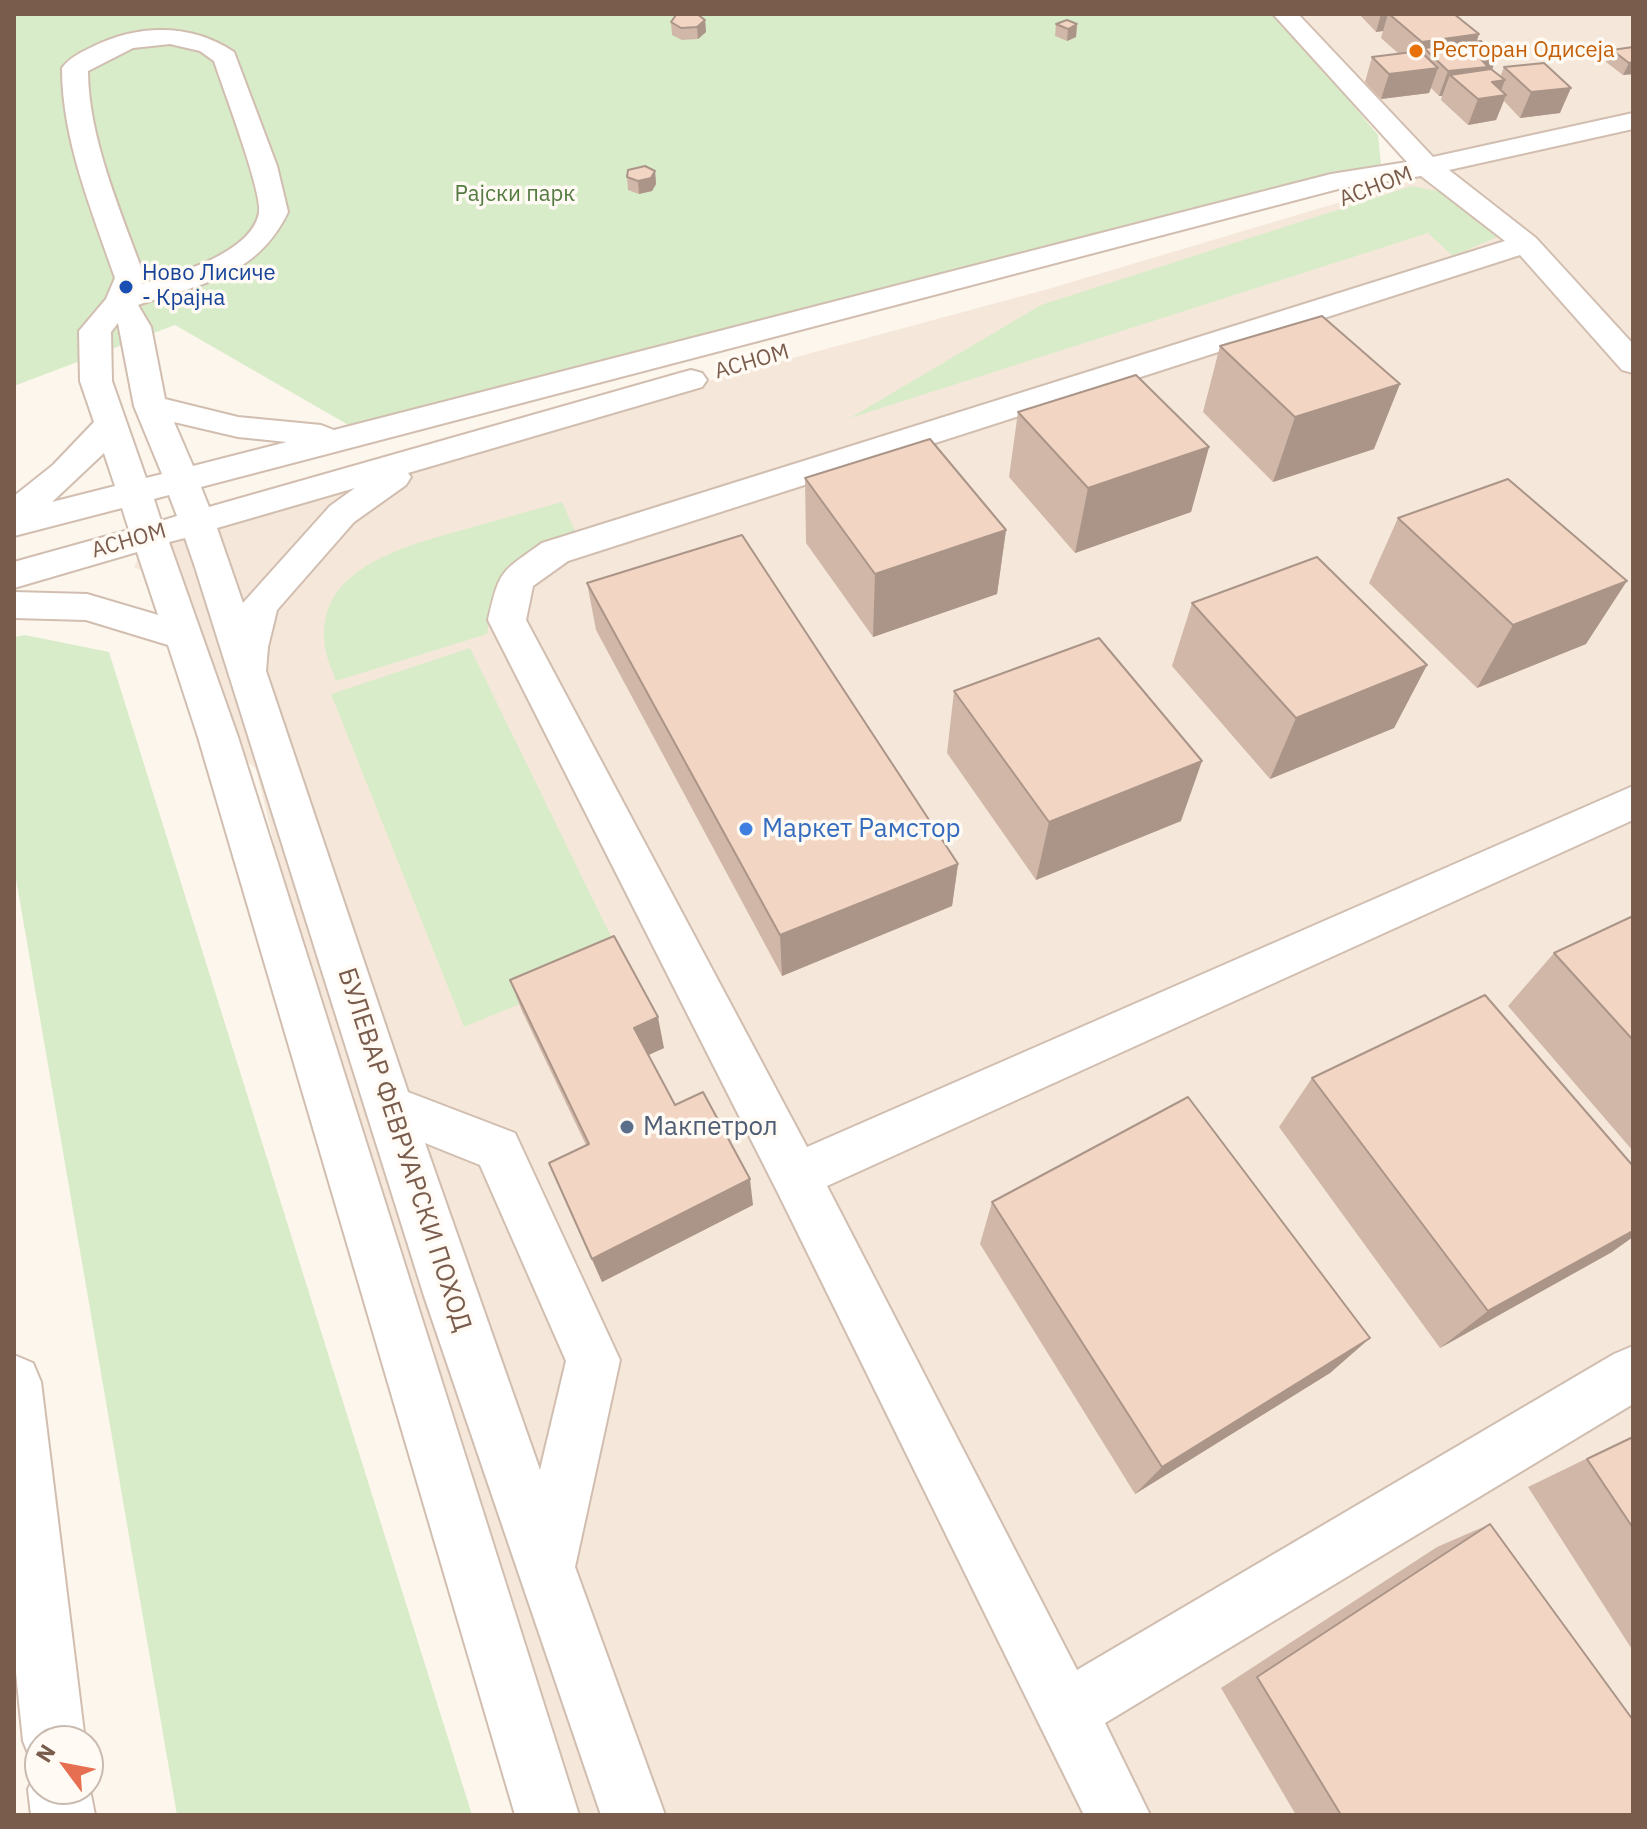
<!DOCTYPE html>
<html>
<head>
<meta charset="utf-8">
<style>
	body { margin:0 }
	#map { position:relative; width:1647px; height:1829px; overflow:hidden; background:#fdf6ec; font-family:"IBM Plex Sans",sans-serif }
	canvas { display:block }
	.frame { position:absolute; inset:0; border:16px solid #7a5c4d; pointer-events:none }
	.north { position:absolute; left:24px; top:1725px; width:80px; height:80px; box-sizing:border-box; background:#fffaf3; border:2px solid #cabbb1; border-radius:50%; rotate:302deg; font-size:22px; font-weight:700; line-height:32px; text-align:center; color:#7a5c4d }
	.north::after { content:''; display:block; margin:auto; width:28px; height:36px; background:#e76f51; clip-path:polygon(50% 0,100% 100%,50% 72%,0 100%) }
</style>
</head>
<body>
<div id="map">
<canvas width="1647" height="1829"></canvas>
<div class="frame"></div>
<div class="north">N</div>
</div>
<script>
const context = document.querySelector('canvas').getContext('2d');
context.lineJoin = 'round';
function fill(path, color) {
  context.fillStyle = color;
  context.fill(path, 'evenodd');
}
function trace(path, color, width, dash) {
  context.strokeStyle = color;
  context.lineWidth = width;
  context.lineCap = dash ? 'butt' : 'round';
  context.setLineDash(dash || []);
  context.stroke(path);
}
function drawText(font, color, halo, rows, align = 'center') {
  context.font = font + ' "IBM Plex Sans",sans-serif';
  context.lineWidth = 7;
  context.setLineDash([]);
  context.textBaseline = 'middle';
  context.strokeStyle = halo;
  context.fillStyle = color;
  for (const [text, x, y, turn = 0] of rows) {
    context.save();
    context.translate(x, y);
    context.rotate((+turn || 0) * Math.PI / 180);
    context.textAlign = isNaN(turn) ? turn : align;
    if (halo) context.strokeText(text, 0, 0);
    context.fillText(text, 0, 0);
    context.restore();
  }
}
const residential = new Path2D(`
	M1285,14H1633V1815H547L368,1232L256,769L218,737L163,580L134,567L149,535L419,459L1048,289L1361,196L1426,167Z`);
const green = new Path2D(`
	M14,14H1277L1378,135L1381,164L450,399L357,430L175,325L14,386Z
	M1412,186L1456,195L1502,235L1453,256L1428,233L850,418L1041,305Z
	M562,502L576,533L521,558L489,619L487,634L336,681C333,672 328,662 326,652C310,572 398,548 455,532C491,522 526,512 562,502Z
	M25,635L109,652L472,1815H177L14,867V637Z
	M470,648L623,961L464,1027L331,694Z`);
const minor = new Path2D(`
	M1273,14H1298L1433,157L1633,113V129L1449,170L1536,238L1633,344V373L1622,370L1520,255L568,561L533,586L526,620L807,1147L1633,786V820L827,1186L1077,1670L1614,1354L1633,1346V1404L1105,1723L1150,1815H1084L778,1193L488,620C500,569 500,573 542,543L1505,241L1421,176L1342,188L201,487L209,507L680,373L691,370L702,373L707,380L702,387L408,473L411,477L406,485L354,522L277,610L268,647L266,671L408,1092L515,1133L620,1360L575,1567L665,1815H601L424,1296L195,567L185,538L169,542L238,737L579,1815H515L198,737L168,645L86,620L14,618V592L87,594L158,615L137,552L14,588V562L129,530L122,508L14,536V496L53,465L94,422L80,381L79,331L106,299L115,278C92,211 62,140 62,68C69,58 81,52 92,47C138,24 191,23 234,52L277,166L288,212C257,277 200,284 138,305L151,327L165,399L238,417L321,425L334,430L1331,174L1407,162ZM170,44L200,51L214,61C222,86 263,193 259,213C251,254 176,274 142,284L145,278C122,215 88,138 88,71L133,48ZM118,323L134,406L162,474L146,478L112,381L111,332ZM174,422L238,437L287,442L193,466ZM104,453L115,486L52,502ZM355,488L330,506L243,603L217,528ZM169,495L177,516L161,521L154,499ZM425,1143L480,1165L566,1361L540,1470Z
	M14,1355L33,1363L41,1382L85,1741H40V1789H88V1780L95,1815H31L28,1789L39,1766L32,1763L23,1741L14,1653Z`);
const wall = new Path2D(`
	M1359,14H1454L1479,34L1477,42L1492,69L1500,77L1504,67L1560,113L1520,118L1504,101L1496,120L1468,125L1441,100L1442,96H1439L1431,88L1429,93L1381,99L1365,82L1372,57L1399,54L1381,38L1383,31L1376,32Z
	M705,20L706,32L698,39L682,40L672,35L671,22Z
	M1056,24H1077L1076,37L1067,41L1055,36Z
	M1633,47V74L1623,75L1606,62L1612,50Z
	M655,171L656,184L652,191L639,194L628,190L627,177Z
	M1220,346L1374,449L1273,482L1203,412Z
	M1018,412L1209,447L1191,512L1075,553L1009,477Z
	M805,478L1006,530L997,594L873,637L806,543Z
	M1398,518L1586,644L1477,688L1369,583Z
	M587,583L958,864L952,906L782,976L596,630Z
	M1192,603L1427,665L1394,728L1270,779L1172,666Z
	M954,691L1181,821L1036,880L947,753Z
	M1633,916V1151L1508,1006L1554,953Z
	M510,980L664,1048L648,1055L675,1105L753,1205L602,1282L560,1189L586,1145L522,1011Z
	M1312,1078L1612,1252L1440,1348L1279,1127Z
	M992,1202L1370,1338L1330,1373L1135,1494L980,1244Z
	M1633,1436V1651L1528,1487Z
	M1490,1524L1633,1815H1296L1221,1688L1437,1547Z`);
const shadedWall = new Path2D(`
	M1381,14H1388L1383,31L1376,32Z
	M705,20L706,32L698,39L697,27Z
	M1077,24L1076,37L1067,41L1068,29Z
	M1479,34L1470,59L1424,48L1418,67H1414L1422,42Z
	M1497,56L1488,81L1450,75L1442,96H1439L1448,71L1480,58Z
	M1633,62V74L1623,75L1629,63Z
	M1438,68L1429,93L1381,99L1389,74Z
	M1505,80L1499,96L1506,95L1496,120L1468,125L1478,99L1492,82Z
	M1571,88L1560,113L1520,118L1531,92Z
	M655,171L656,184L652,191L639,194L638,181Z
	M1400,384L1374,449L1273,482L1295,417Z
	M1209,447L1191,512L1075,553L1088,488Z
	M1006,530L997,594L873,637L875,574Z
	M1627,581L1586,644L1477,688L1513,625Z
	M1427,665L1394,728L1270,779L1296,718Z
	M1202,761L1181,821L1036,880L1049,822Z
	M958,864L952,906L782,976L780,935Z
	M658,1017L664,1048L642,1058L634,1028Z
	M750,1179L753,1205L602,1282L592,1259Z
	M1633,1231V1237L1612,1252L1440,1348L1488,1311Z
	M1370,1338L1330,1373L1135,1494L1162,1467Z`);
const building = new Path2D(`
	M697,14L705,20L697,27L681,28L671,22L676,15Z
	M1389,14H1454L1479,34L1422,42Z
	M1067,20L1077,24L1068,29L1056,24Z
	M1481,41L1497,56L1480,58L1488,67L1448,71L1424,48Z
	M1633,47V62L1629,63L1612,50Z
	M1420,51L1438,68L1389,74L1372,57Z
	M1544,63L1571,88L1531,92L1504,67Z
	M1491,69L1505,80L1492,82L1506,95L1478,99L1450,75Z
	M645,166L655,171L651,178L638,181L627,177L628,170Z
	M1322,316L1400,384L1295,417L1220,346Z
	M1136,375L1209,447L1088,488L1018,412Z
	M930,439L1006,530L875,574L805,478Z
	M1508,479L1627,581L1513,625L1398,518Z
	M742,535L958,864L780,935L587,583Z
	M1317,557L1427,665L1296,718L1192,603Z
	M1099,638L1202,761L1049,822L954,691Z
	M1633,916V1040L1554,953Z
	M614,936L658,1017L634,1028L675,1105L703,1092L750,1179L592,1259L549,1163L589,1144L510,980Z
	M1485,995L1633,1166V1231L1488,1311L1312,1078Z
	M1188,1097L1370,1338L1162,1467L992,1202Z
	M1633,1437V1528L1587,1459Z
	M1490,1524L1633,1720V1815H1341L1257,1677Z`);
const markers = [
	[1416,51,8,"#e8710a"],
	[126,287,8,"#1a4fb4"],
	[746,829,8,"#3f7fe0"],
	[627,1127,8,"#5c6f8a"]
];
const farFoodnames = [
	["Ресторан Одисеја",1432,51]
];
const farStreetnames = [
	["АСНОМ",1376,187,-21],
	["АСНОМ",752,362,-16],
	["АСНОМ",129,541,-16]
];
const farParknames = [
	["Рајски парк",515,195]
];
const farTransitnames = [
	["Ново Лисиче",142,274],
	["- Крајна",142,299]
];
const shopNames = [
	["Маркет Рамстор",762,829]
];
const serviceNames = [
	["Макпетрол",643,1127]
];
const streetNames = [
	["БУЛЕВАР ФЕВРУАРСКИ ПОХОД",404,1150,72]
];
fill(residential, '#f5e8da');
fill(green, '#d8ecc9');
trace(minor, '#d1beb0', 4);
fill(minor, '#fff');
fill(wall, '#d1b7a8');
fill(shadedWall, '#aa9588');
fill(building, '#f3d5c3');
trace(building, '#aa9588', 2);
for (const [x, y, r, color] of markers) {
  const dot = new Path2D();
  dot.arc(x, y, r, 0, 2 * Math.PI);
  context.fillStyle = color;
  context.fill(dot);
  trace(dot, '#fffaf3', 3);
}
drawText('22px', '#c56008', '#fffaf3', farFoodnames, 'left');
drawText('22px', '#7a5c4d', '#fffaf3', farStreetnames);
drawText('22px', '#537a41', '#fffaf3', farParknames);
drawText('22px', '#164399', '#fffaf3', farTransitnames, 'left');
drawText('26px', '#366cbe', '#fffaf3', shopNames, 'left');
drawText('26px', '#4e5e75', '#fffaf3', serviceNames, 'left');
drawText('26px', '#7a5c4d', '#fffaf3', streetNames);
</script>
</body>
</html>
